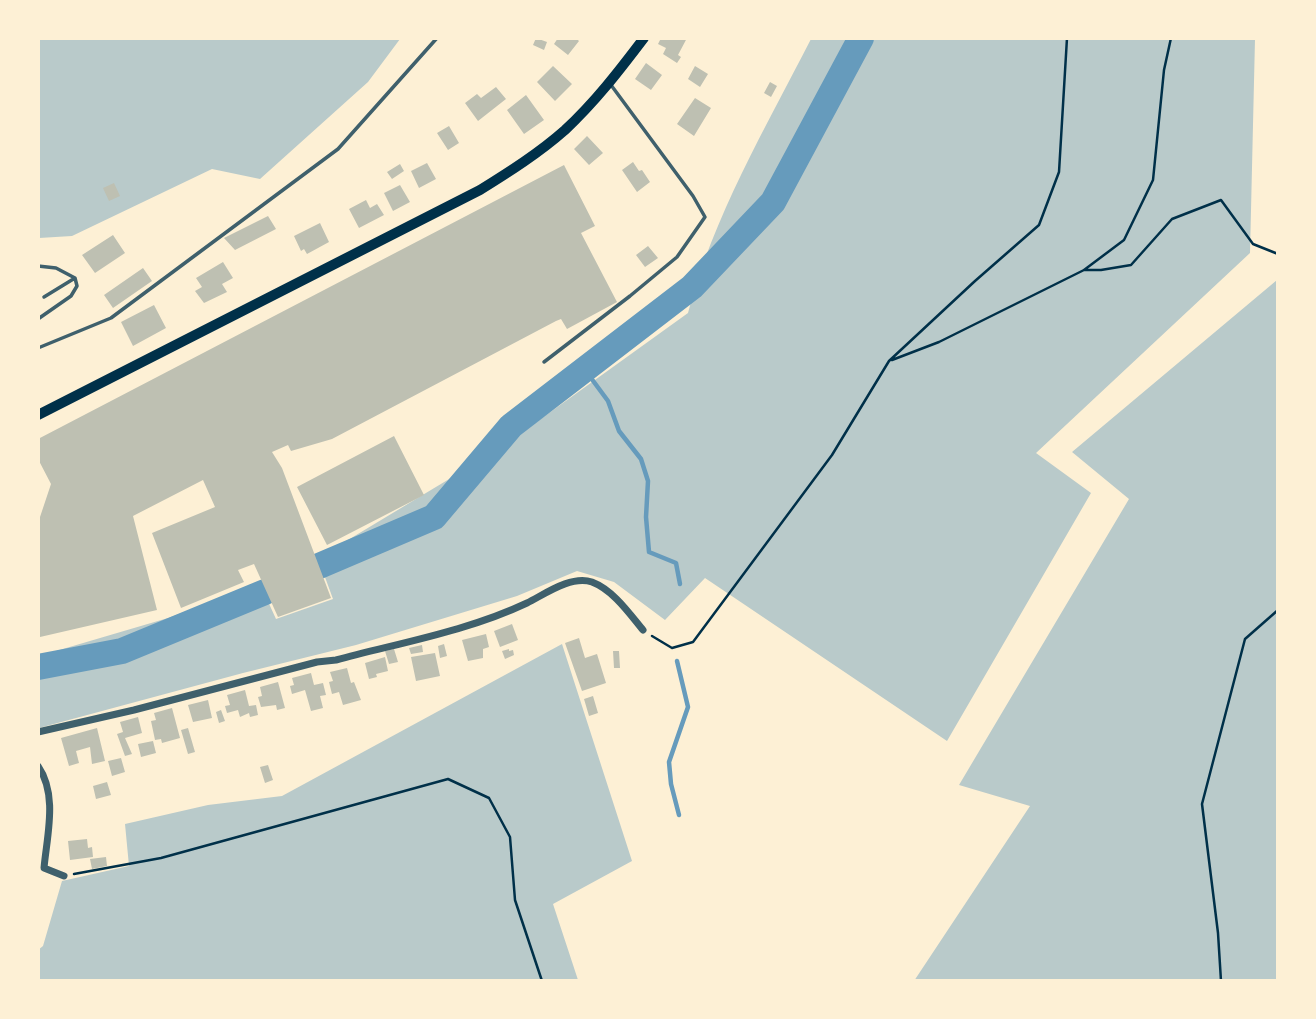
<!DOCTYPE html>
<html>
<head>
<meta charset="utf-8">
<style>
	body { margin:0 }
	#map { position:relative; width:1316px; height:1019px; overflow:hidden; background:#fdf0d5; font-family:"Fira Sans Condensed",sans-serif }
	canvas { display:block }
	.frame { position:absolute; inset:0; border:40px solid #fdf0d5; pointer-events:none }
</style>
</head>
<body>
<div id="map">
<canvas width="1316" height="1019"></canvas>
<div class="frame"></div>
</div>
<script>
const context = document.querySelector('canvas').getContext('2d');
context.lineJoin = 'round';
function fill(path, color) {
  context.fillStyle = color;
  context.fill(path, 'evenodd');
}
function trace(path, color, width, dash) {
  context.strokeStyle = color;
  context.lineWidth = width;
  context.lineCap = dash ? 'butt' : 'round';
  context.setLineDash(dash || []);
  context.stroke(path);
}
const green = new Path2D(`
	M38,39H400L368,82L260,179L212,169L72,236L39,238Z
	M811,39H1255L1250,253L1036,453L1091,493L947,741L705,578L665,620L614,582L577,571L517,596L356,645L243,673L39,728V656L168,618L260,584L276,619L333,599L318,558L499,449L688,313C713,217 766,127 811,39Z
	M1277,280V980L914,981L1030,806L959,785L1129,499L1072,452Z
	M562,644L632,861L553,904L578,980H39L38,950L43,946L62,881L129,866L125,824L208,805L282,796Z`);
const stream = new Path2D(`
	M597,360L591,378L608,401L619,431L641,459L648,481L646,517L649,552L676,563L680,584
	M677,661L688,707L669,762L671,784L679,815`);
const river = new Path2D(`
	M319,566L434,517L511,426L692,287L773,202L861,38
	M38,667L122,651L265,592`);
const building = new Path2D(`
	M536,38L547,42L544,50L533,45Z
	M558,38H576L579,41L568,55L554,44Z
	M661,38H687L678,55L681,57L677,63L663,54L666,48L658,44Z
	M646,63L662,75L651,90L635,79Z
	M553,66L572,84L555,101L537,82Z
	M695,66L708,74L700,87L688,79Z
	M770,82L777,86L771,97L764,93Z
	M496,87L506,99L478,121L465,103L477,94L481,98Z
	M526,95L544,120L524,134L507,110Z
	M695,98L711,108L694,136L677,124Z
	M449,126L459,143L448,150L437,133Z
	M587,136L603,153L589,165L574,149Z
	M633,162L639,171L642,170L650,182L637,192L622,170Z
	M427,163L436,179L419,188L411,171Z
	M400,164L404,171L392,179L387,172Z
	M564,165L595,226L581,233L617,302L567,329L561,319L556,321L332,439L291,451L288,445L272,452L282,468L331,598L278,617L254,564L238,570L244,582L181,608L152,533L215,507L203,480L133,516L157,610L40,637L38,523L51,484L38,459V439Z
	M114,183L120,196L109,201L103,188Z
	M400,185L410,202L393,211L384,193Z
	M366,200L370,208L377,204L384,215L359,228L349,209Z
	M268,216L276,229L235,250L224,238Z
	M320,223L329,242L307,254L304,249L301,251L294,236Z
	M113,235L125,253L95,273L82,255Z
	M648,246L658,258L645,267L636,255Z
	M223,262L233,278L222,284L227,292L204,303L195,291L202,287L196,278Z
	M143,268L152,281L113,308L104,295Z
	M154,305L166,328L133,346L121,322Z
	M394,436L424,495L327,545L297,487Z
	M512,624L518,640L500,647L494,631Z
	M486,634L489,647L483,649V658L468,661L462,640Z
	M579,638L585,658L597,654L606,683L582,691L565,643Z
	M444,644L447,656L440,658L438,646Z
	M422,645L423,652L411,654L409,648Z
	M394,649L398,662L389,664L385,651Z
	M509,649V651L513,650L514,655L505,659L502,651Z
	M613,651H619L620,668H614Z
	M435,653L440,676L416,681L411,657Z
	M385,657L388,671L376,674L377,677L369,679L365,663Z
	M347,668L351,683L354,682L361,700L343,705L339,692L332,694L329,682L333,681L330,672Z
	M311,673L314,685L323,683L326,695L320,696L323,708L311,711L305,690L292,694L290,686L294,685L292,678Z
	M278,682L285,708L277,710L276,705L261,707L258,697L262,696L260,687Z
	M245,690L249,706L256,705L258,715L250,717L249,713L240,717L238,710L227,713L225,706L230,705L227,695Z
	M593,696L598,713L589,716L584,699Z
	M208,700L212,718L193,722L188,705Z
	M172,708L180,738L162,743L161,739L155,740L151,721L156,720L154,713Z
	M221,710L225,721L219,723L216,712Z
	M138,717L142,733L125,738L132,754L125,756L117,734L123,732L120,722Z
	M97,728L105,761L92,764L90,747L76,751L79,763L69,766L61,738Z
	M188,728L195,752L188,754L181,730Z
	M153,741L156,753L141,757L138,744Z
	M121,758L125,772L112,776L108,761Z
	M268,765L273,780L265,783L260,767Z
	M107,782L111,795L96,799L93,786Z
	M87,839L88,848L92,847L93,857L70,860L68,841Z
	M106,857L107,866L92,869L90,859Z`);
const path = new Path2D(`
	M1084,270H1101L1131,265L1172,219L1221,200L1253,244L1278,254
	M892,360L939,342L1084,270L1124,240L1153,180L1164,70L1171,38
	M652,636L672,648L693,642L832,455L889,361L975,281L1039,225L1059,172L1067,38
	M74,874L161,858L448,779L489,798L510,837L515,900L542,981
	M1221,981L1218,933L1202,804L1245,639L1278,610`);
const service = new Path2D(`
	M38,266L56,268L75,278L77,286L71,296L38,319
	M44,297L75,278
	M38,348L111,318L338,149L437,38
	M544,362L630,296L677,257L705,217L693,196L611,85`);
const minor = new Path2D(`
	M38,732L134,710L317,662L336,660C399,643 468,631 527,603C545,594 571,575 592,582C613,590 629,613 643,630
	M38,766C58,795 47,835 44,868L64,876`);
const secondary = new Path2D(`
	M38,415L480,190C509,172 539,153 565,130C595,102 619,71 644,38`);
fill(green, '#b9caca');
trace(stream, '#669bbc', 4.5);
trace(river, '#669bbc', 26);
fill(building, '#bec0b2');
trace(path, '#003049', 2.5);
trace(service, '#3f606c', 3.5);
trace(minor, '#3f606c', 7);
trace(secondary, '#003049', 10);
</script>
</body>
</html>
